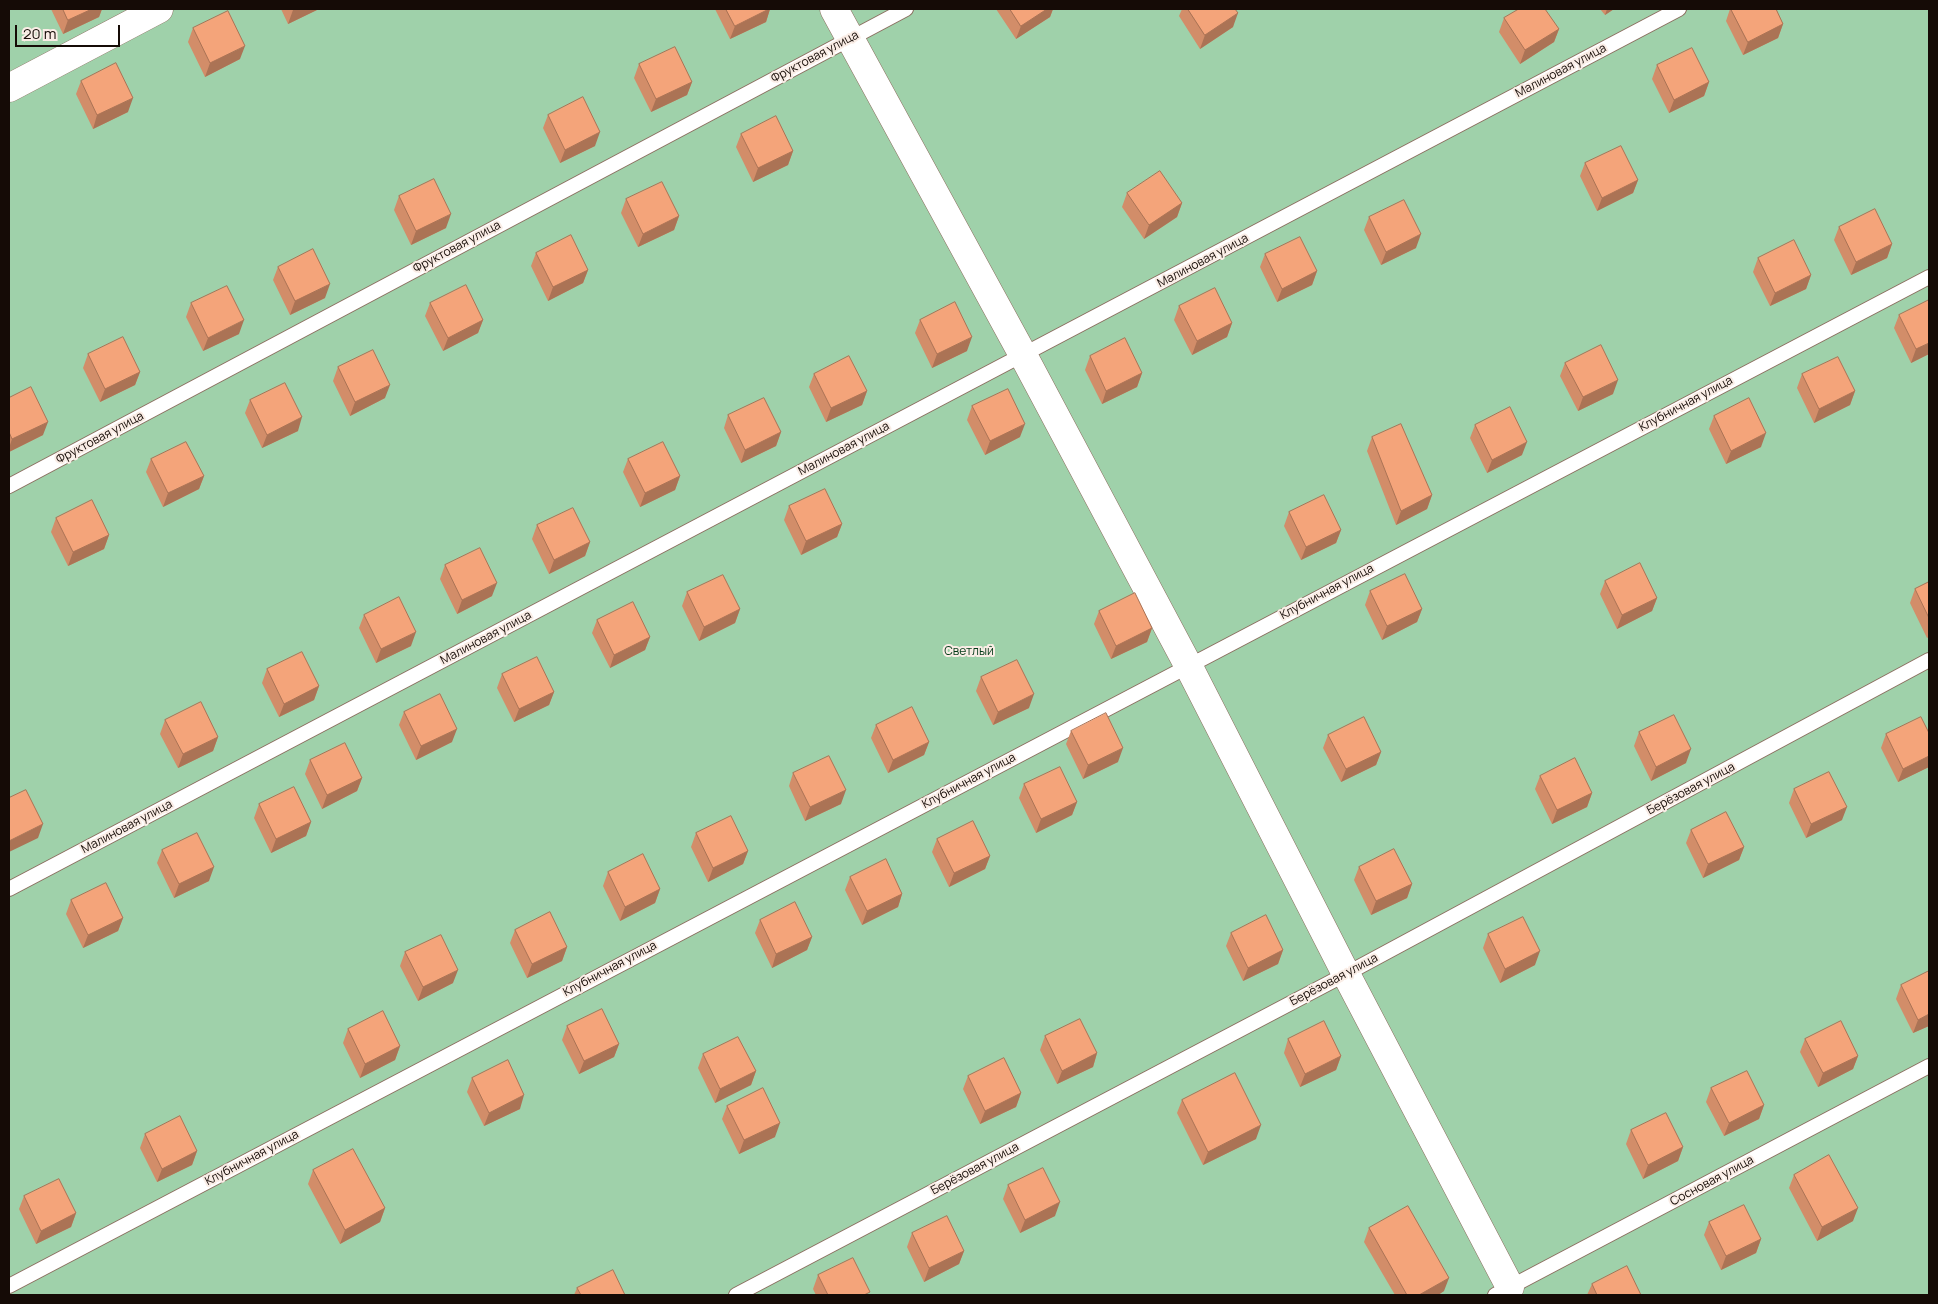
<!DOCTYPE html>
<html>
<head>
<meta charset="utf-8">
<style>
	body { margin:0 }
	#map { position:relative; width:1938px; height:1304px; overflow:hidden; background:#faede6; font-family:Manrope,sans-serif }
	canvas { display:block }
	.frame { position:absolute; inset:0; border:10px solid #150b06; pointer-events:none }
	.scale { position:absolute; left:15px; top:25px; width:105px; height:22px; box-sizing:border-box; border:2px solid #150b06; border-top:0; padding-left:6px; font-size:15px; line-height:18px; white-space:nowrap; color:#150b06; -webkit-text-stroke:4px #faede6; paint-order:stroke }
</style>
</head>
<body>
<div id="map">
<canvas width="1938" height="1304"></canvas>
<div class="frame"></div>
<div class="scale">20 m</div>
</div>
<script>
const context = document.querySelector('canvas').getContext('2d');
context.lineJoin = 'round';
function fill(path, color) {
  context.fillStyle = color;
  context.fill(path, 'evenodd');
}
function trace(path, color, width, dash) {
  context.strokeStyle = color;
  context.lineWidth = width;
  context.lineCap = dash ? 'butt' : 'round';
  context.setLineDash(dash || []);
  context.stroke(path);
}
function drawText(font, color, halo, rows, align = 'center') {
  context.font = font + ' Manrope,sans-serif';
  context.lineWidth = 4;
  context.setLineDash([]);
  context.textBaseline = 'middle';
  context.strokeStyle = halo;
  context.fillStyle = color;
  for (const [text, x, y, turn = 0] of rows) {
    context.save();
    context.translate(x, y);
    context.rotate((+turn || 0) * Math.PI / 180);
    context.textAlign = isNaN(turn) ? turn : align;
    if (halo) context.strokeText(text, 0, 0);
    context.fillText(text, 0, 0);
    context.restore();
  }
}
const green = new Path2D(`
	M9,9H1929V1295H9Z`);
const lane = new Path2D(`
	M9,486L906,9
	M9,889L1679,9
	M9,1286L1929,277
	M736,1295L1346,974L1929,660
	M1495,1295L1929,1066`);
const street = new Path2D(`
	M834,9L1023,355L1188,665L1346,974L1510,1287
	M9,88L159,9`);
const wall = new Path2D(`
	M51,9H102L99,17L63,34Z
	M281,9H319L288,24Z
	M715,9H770L766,22L730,39Z
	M996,9H1053L1050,17L1016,39Z
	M1182,9H1235L1233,27L1200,49L1179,16Z
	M1600,9H1614L1605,15Z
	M1730,9H1776L1783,24L1778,38L1743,55L1726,21Z
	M1504,18L1559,29L1554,42L1520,64L1499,32Z
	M193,28L240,59L205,77L188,42Z
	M639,64L692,82L687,95L651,112L634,78Z
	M1657,65L1709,82L1704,96L1669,113L1652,79Z
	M81,81L128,112L93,129L76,94Z
	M548,115L595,146L560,163L543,128Z
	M741,134L793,151L788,165L753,182L736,147Z
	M1585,163L1638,180L1633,193L1597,211L1580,176Z
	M1127,193L1182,203L1177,217L1144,239L1122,207Z
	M399,196L446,228L411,245L394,210Z
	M626,199L679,216L674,230L638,247L621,213Z
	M1369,217L1416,248L1381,265L1364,230Z
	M1839,227L1892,244L1887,258L1851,275L1834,240Z
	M536,253L588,270L583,283L548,301L531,266Z
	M1265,254L1317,271L1312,285L1277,302L1260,267Z
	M1758,258L1811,275L1806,289L1770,306L1753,272Z
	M278,267L325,298L290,315L273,280Z
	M191,303L239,334L203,351L186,317Z
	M430,303L483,320L478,333L443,351L425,316Z
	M1179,306L1232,323L1227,337L1192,355L1174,320Z
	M1899,315L1929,354L1911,363L1894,328Z
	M920,320L967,351L932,368L915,333Z
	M88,354L140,372L135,385L100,402L83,368Z
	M1090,356L1142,373L1137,387L1102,404L1085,370Z
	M1565,363L1613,394L1578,411L1560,376Z
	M338,367L385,398L350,416L333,381Z
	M814,374L867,391L862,405L826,422L809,387Z
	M1802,374L1855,391L1850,405L1814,423L1797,388Z
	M9,398L43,435L9,452Z
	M250,400L298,431L262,448L245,413Z
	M972,406L1020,437L985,455L967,420Z
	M728,415L781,432L776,446L741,463L724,428Z
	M1714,416L1761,447L1726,464L1709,429Z
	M1475,425L1522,455L1487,473L1470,438Z
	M1372,437L1432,495L1427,509L1396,525L1367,451Z
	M151,459L204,476L199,489L163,507L146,472Z
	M628,459L680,476L675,490L640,507L623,472Z
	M789,506L842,524L837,537L801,555L784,520Z
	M1289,512L1341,530L1336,543L1301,560L1284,526Z
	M56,518L109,535L104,549L68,566L51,532Z
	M537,525L590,542L585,556L549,574L532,539Z
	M445,565L492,596L457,614L440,579Z
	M1605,581L1657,598L1652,611L1617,629L1600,594Z
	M1929,582V637L1927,638L1910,603L1915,589Z
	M1370,591L1422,609L1417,622L1382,640L1365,605Z
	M687,592L740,609L735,623L699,641L682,606Z
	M1099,611L1152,628L1147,642L1111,659L1094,624Z
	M364,615L411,646L376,663L359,628Z
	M597,620L650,637L645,650L610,668L592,633Z
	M267,669L319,686L314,700L279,717L262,683Z
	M502,674L554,692L549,705L514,722L497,688Z
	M981,677L1029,708L993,725L976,691Z
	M404,712L452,742L416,760L399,725Z
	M165,720L218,737L213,751L178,768L160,734Z
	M876,725L929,742L924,755L888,773L871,738Z
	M1071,731L1118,762L1083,779L1066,744Z
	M1639,732L1686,763L1651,781L1634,746Z
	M1929,733V767L1898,782L1881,748L1886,734Z
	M1328,735L1381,752L1376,765L1341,782L1323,748Z
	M310,760L362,778L357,791L322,809L305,774Z
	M793,773L841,804L805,821L789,786Z
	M1540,776L1592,793L1587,807L1552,824L1535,789Z
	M1024,784L1077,802L1072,815L1036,833L1019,798Z
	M1794,789L1842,820L1806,838L1789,803Z
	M259,804L311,822L306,836L271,853L254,818Z
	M1691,830L1744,847L1739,860L1703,878L1686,843Z
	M696,833L748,851L743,864L708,882L691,847Z
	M937,839L990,856L985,869L949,887L932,852Z
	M162,850L209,881L174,898L157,863Z
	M1359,867L1412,884L1407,898L1371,915L1354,880Z
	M608,872L660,889L655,903L620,921L603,886Z
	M850,877L902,894L898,907L862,925L845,890Z
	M71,900L123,918L118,931L83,948L66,914Z
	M760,920L812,937L807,950L772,968L755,933Z
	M515,930L567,947L562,961L527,978L510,943Z
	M1231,933L1283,950L1278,964L1243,981L1226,946Z
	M1488,934L1535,965L1500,983L1483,948Z
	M405,952L453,983L418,1001L400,966Z
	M1901,985L1929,1026L1913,1033L1896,999Z
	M567,1026L619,1044L614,1057L579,1074L562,1040Z
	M348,1029L400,1046L395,1060L360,1078L343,1043Z
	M1045,1036L1097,1053L1093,1067L1057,1084L1040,1050Z
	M1288,1039L1341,1056L1336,1070L1300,1087L1284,1053Z
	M1805,1039L1858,1056L1853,1069L1818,1087L1800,1052Z
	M703,1054L756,1071L751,1085L715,1103L698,1068Z
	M968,1076L1021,1093L1016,1107L980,1124L963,1089Z
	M472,1078L520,1109L484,1126L467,1092Z
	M1711,1088L1764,1105L1759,1119L1724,1136L1706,1102Z
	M1182,1100L1256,1139L1203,1165L1177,1113Z
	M727,1106L775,1137L739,1154L722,1119Z
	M1631,1130L1683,1147L1678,1161L1643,1179L1626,1144Z
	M145,1134L197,1151L192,1165L157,1182L140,1148Z
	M313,1170L385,1208L380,1222L340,1244L308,1184Z
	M1794,1175L1853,1221L1817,1241L1789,1188Z
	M1008,1185L1055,1216L1020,1233L1003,1199Z
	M24,1196L76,1213L71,1227L36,1244L19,1209Z
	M1709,1222L1761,1239L1756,1253L1721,1270L1704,1235Z
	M1369,1228L1444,1291L1438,1295H1395L1364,1242Z
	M912,1233L964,1251L959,1264L924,1282L907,1247Z
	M818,1275L869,1295H816L813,1289Z
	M1592,1284L1641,1295H1587Z
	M577,1288L625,1295H574Z`);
const shadedWall = new Path2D(`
	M92,9H102L99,17L63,34L68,20Z
	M296,9H319L288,24L293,10Z
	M769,9H770L766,22L730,39L735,26Z
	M1047,9H1053L1050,17L1016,39L1021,26Z
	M1607,9H1614L1605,15Z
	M1238,13L1233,27L1200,49L1205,35Z
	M1783,24L1778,38L1743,55L1748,42Z
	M1559,29L1554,42L1520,64L1525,50Z
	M245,46L240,59L205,77L210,63Z
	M692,82L687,95L651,112L656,99Z
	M1709,82L1704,96L1669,113L1674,100Z
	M133,98L128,112L93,129L97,115Z
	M600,132L595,146L560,163L565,150Z
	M793,151L788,165L753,182L758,168Z
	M1638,180L1633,193L1597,211L1602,198Z
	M1182,203L1177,217L1144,239L1149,225Z
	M451,214L446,228L411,245L416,231Z
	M679,216L674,230L638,247L643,234Z
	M1421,234L1416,248L1381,265L1386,252Z
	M1892,244L1887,258L1851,275L1856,262Z
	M588,270L583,283L548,301L553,287Z
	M1317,271L1312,285L1277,302L1282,289Z
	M1811,275L1806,289L1770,306L1775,293Z
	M330,284L325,298L290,315L295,301Z
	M244,320L239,334L203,351L208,338Z
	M483,320L478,333L443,351L448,338Z
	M1232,323L1227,337L1192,355L1197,341Z
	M972,337L967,351L932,368L937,354Z
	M1929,343V354L1911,363L1916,349Z
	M140,372L135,385L100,402L105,389Z
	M1142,373L1137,387L1102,404L1106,391Z
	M1618,380L1613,394L1578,411L1583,397Z
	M390,385L385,398L350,416L355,402Z
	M867,391L862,405L826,422L831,408Z
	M1855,391L1850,405L1814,423L1819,409Z
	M302,417L298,431L262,448L267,435Z
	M48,422L43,435L9,452V448L12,439Z
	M1025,424L1020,437L985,455L990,441Z
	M781,432L776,446L741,463L745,450Z
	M1766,433L1761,447L1726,464L1731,451Z
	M1527,442L1522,455L1487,473L1492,460Z
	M204,476L199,489L163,507L168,493Z
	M680,476L675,490L640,507L645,493Z
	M1432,495L1427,509L1396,525L1401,511Z
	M842,524L837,537L801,555L806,541Z
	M1341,530L1336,543L1301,560L1306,547Z
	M109,535L104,549L68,566L73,552Z
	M590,542L585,556L549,574L554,560Z
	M497,583L492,596L457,614L462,600Z
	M1657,598L1652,611L1617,629L1622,615Z
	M740,609L735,623L699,641L704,627Z
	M1422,609L1417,622L1382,640L1387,626Z
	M1152,628L1147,642L1111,659L1116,646Z
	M416,632L411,646L376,663L381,649Z
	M650,637L645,650L610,668L614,655Z
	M319,686L314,700L279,717L284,704Z
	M554,692L549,705L514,722L519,709Z
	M1034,694L1029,708L993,725L998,712Z
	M457,729L452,742L416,760L421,746Z
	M218,737L213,751L178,768L183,754Z
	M929,742L924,755L888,773L893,760Z
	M1123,748L1118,762L1083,779L1088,765Z
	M1691,749L1686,763L1651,781L1656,767Z
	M1381,752L1376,765L1341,782L1346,769Z
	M1929,756V767L1898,782L1903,769Z
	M362,778L357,791L322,809L327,795Z
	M846,790L841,804L805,821L810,807Z
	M1592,793L1587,807L1552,824L1557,810Z
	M1077,802L1072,815L1036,833L1041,819Z
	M1847,807L1842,820L1806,838L1811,824Z
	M311,822L306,836L271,853L276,839Z
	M43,824L38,838L9,852V841Z
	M1744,847L1739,860L1703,878L1708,864Z
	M748,851L743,864L708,882L713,868Z
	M990,856L985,869L949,887L954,873Z
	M214,867L209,881L174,898L179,884Z
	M1412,884L1407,898L1371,915L1376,901Z
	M660,889L655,903L620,921L625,907Z
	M902,894L898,907L862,925L867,911Z
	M123,918L118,931L83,948L88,935Z
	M812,937L807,950L772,968L776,954Z
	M567,947L562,961L527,978L532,964Z
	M1283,950L1278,964L1243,981L1248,968Z
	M1540,951L1535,965L1500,983L1505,969Z
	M458,970L453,983L418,1001L423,987Z
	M1929,1014V1026L1913,1033L1918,1020Z
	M619,1044L614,1057L579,1074L584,1061Z
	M400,1046L395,1060L360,1078L365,1064Z
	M1097,1053L1093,1067L1057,1084L1062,1071Z
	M1341,1056L1336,1070L1300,1087L1305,1074Z
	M1858,1056L1853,1069L1818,1087L1823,1073Z
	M756,1071L751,1085L715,1103L720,1089Z
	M1021,1093L1016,1107L980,1124L985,1111Z
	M524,1095L520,1109L484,1126L489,1113Z
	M1764,1105L1759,1119L1724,1136L1729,1123Z
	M780,1123L775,1137L739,1154L744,1140Z
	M1261,1125L1256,1139L1203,1165L1208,1152Z
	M1683,1147L1678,1161L1643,1179L1648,1165Z
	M197,1151L192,1165L157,1182L162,1169Z
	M1060,1202L1055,1216L1020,1233L1025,1220Z
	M385,1208L380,1222L340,1244L345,1230Z
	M1858,1208L1853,1221L1817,1241L1822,1227Z
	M76,1213L71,1227L36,1244L41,1231Z
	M1761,1239L1756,1253L1721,1270L1726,1256Z
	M964,1251L959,1264L924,1282L929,1268Z
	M1449,1278L1444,1291L1438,1295H1419Z`);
const building = new Path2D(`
	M63,9H92L68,20Z
	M726,9H769L735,26Z
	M1010,9H1047L1021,26Z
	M1188,9H1235L1238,13L1205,35Z
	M1519,9H1545L1559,29L1525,50L1504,18Z
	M1731,9H1776L1783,24L1748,42Z
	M228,11L245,46L210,63L193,28Z
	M675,47L692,82L656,99L639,64Z
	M1692,48L1709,82L1674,100L1657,65Z
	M116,63L133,98L97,115L81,81Z
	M583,97L600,132L565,150L548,115Z
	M776,116L793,151L758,168L741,134Z
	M1621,146L1638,180L1602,198L1585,163Z
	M1160,171L1182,203L1149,225L1127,193Z
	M434,179L451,214L416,231L399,196Z
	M662,182L679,216L643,234L626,199Z
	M1404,200L1421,234L1386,252L1369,217Z
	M1875,209L1892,244L1856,262L1839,227Z
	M571,235L588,270L553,287L536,253Z
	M1300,237L1317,271L1282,289L1265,254Z
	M1794,240L1811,275L1775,293L1758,258Z
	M313,249L330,284L295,301L278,267Z
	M466,285L483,320L448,338L430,303Z
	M227,286L244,320L208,338L191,303Z
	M1215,288L1232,323L1197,341L1179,306Z
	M1929,300V343L1916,349L1899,315Z
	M955,302L972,337L937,354L920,320Z
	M123,337L140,372L105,389L88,354Z
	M1125,338L1142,373L1106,391L1090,356Z
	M1601,345L1618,380L1583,397L1565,363Z
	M373,350L390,385L355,402L338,367Z
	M849,356L867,391L831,408L814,374Z
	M1838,357L1855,391L1819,409L1802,374Z
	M285,383L302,417L267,435L250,400Z
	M31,387L48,422L12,439L9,432V398Z
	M1008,389L1025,424L990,441L972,406Z
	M764,398L781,432L745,450L728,415Z
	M1749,398L1766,433L1731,451L1714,416Z
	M1510,407L1527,442L1492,460L1475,425Z
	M1401,424L1432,495L1401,511L1372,437Z
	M186,442L204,476L168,493L151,459Z
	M663,442L680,476L645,493L628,459Z
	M825,489L842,524L806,541L789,506Z
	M1324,495L1341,530L1306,547L1289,512Z
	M92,500L109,535L73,552L56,518Z
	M573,508L590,542L554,560L537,525Z
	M480,548L497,583L462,600L445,565Z
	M1640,563L1657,598L1622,615L1605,581Z
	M1405,574L1422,609L1387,626L1370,591Z
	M723,575L740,609L704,627L687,592Z
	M1929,582V618L1915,589Z
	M1135,593L1152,628L1116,646L1099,611Z
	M399,597L416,632L381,649L364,615Z
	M633,602L650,637L614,655L597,620Z
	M302,652L319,686L284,704L267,669Z
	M537,657L554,692L519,709L502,674Z
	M1017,660L1034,694L998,712L981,677Z
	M440,694L457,729L421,746L404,712Z
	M201,702L218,737L183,754L165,720Z
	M912,707L929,742L893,760L876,725Z
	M1106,713L1123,748L1088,765L1071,731Z
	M1674,715L1691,749L1656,767L1639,732Z
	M1364,717L1381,752L1346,769L1328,735Z
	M1921,717L1929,733V756L1903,769L1886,734Z
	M345,743L362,778L327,795L310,760Z
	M829,756L846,790L810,807L793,773Z
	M1575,758L1592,793L1557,810L1540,776Z
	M1060,767L1077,802L1041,819L1024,784Z
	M1829,772L1847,807L1811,824L1794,789Z
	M294,787L311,822L276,839L259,804Z
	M26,790L43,824L9,841V798Z
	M1726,812L1744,847L1708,864L1691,830Z
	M731,816L748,851L713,868L696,833Z
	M973,821L990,856L954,873L937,839Z
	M197,833L214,867L179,884L162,850Z
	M1394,849L1412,884L1376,901L1359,867Z
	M643,854L660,889L625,907L608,872Z
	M886,859L902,894L867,911L850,877Z
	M106,883L123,918L88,935L71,900Z
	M795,902L812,937L776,954L760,920Z
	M550,912L567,947L532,964L515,930Z
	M1266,915L1283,950L1248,968L1231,933Z
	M1523,917L1540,951L1505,969L1488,934Z
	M441,935L458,970L423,987L405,952Z
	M1929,971V1014L1918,1020L1901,985Z
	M602,1009L619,1044L584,1061L567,1026Z
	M383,1011L400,1046L365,1064L348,1029Z
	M1080,1019L1097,1053L1062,1071L1045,1036Z
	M1324,1021L1341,1056L1305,1074L1288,1039Z
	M1841,1021L1858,1056L1823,1073L1805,1039Z
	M738,1037L756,1071L720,1089L703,1054Z
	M1004,1058L1021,1093L985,1111L968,1076Z
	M508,1060L524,1095L489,1113L472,1078Z
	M1747,1071L1764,1105L1729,1123L1711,1088Z
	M1235,1073L1261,1125L1208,1152L1182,1100Z
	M763,1088L780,1123L744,1140L727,1106Z
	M1666,1113L1683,1147L1648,1165L1631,1130Z
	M180,1116L197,1151L162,1169L145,1134Z
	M353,1149L385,1208L345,1230L313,1170Z
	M1829,1155L1858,1208L1822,1227L1794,1175Z
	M1043,1168L1060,1202L1025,1220L1008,1185Z
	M59,1179L76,1213L41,1231L24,1196Z
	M1744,1205L1761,1239L1726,1256L1709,1222Z
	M1408,1206L1449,1278L1419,1295H1407L1369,1228Z
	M947,1216L964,1251L929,1268L912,1233Z
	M853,1258L870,1292L864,1295H828L818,1275Z
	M1627,1266L1641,1295H1597L1592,1284Z
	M613,1270L625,1295H581L577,1288Z`);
const streetNames = [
	["Фруктовая улица",815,57,-28],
	["Малиновая улица",1561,71,-28],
	["Фруктовая улица",457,247,-28],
	["Малиновая улица",1203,261,-28],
	["Клубничная улица",1686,404,-28],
	["Фруктовая улица",100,438,-28],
	["Малиновая улица",844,449,-28],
	["Клубничная улица",1327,592,-28],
	["Малиновая улица",486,638,-28],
	["Клубничная улица",969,781,-28],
	["Берёзовая улица",1691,789,-28],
	["Малиновая улица",127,827,-28],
	["Клубничная улица",610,969,-28],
	["Берёзовая улица",1334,980,-28],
	["Клубничная улица",252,1158,-28],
	["Берёзовая улица",975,1169,-28],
	["Сосновая улица",1712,1181,-28]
];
const parkNames = [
	["Светлый",969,652]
];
fill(green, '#9fd1aa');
trace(lane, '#8b6e5f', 16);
trace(street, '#8b6e5f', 29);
trace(lane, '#fff', 14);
trace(street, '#fff', 28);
fill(wall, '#d28d69');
fill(shadedWall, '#ab7355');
fill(building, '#f4a47a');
trace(building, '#ab7355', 1);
drawText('12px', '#150b06', '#faede6', streetNames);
drawText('12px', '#003a16', '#faede6', parkNames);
</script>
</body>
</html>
